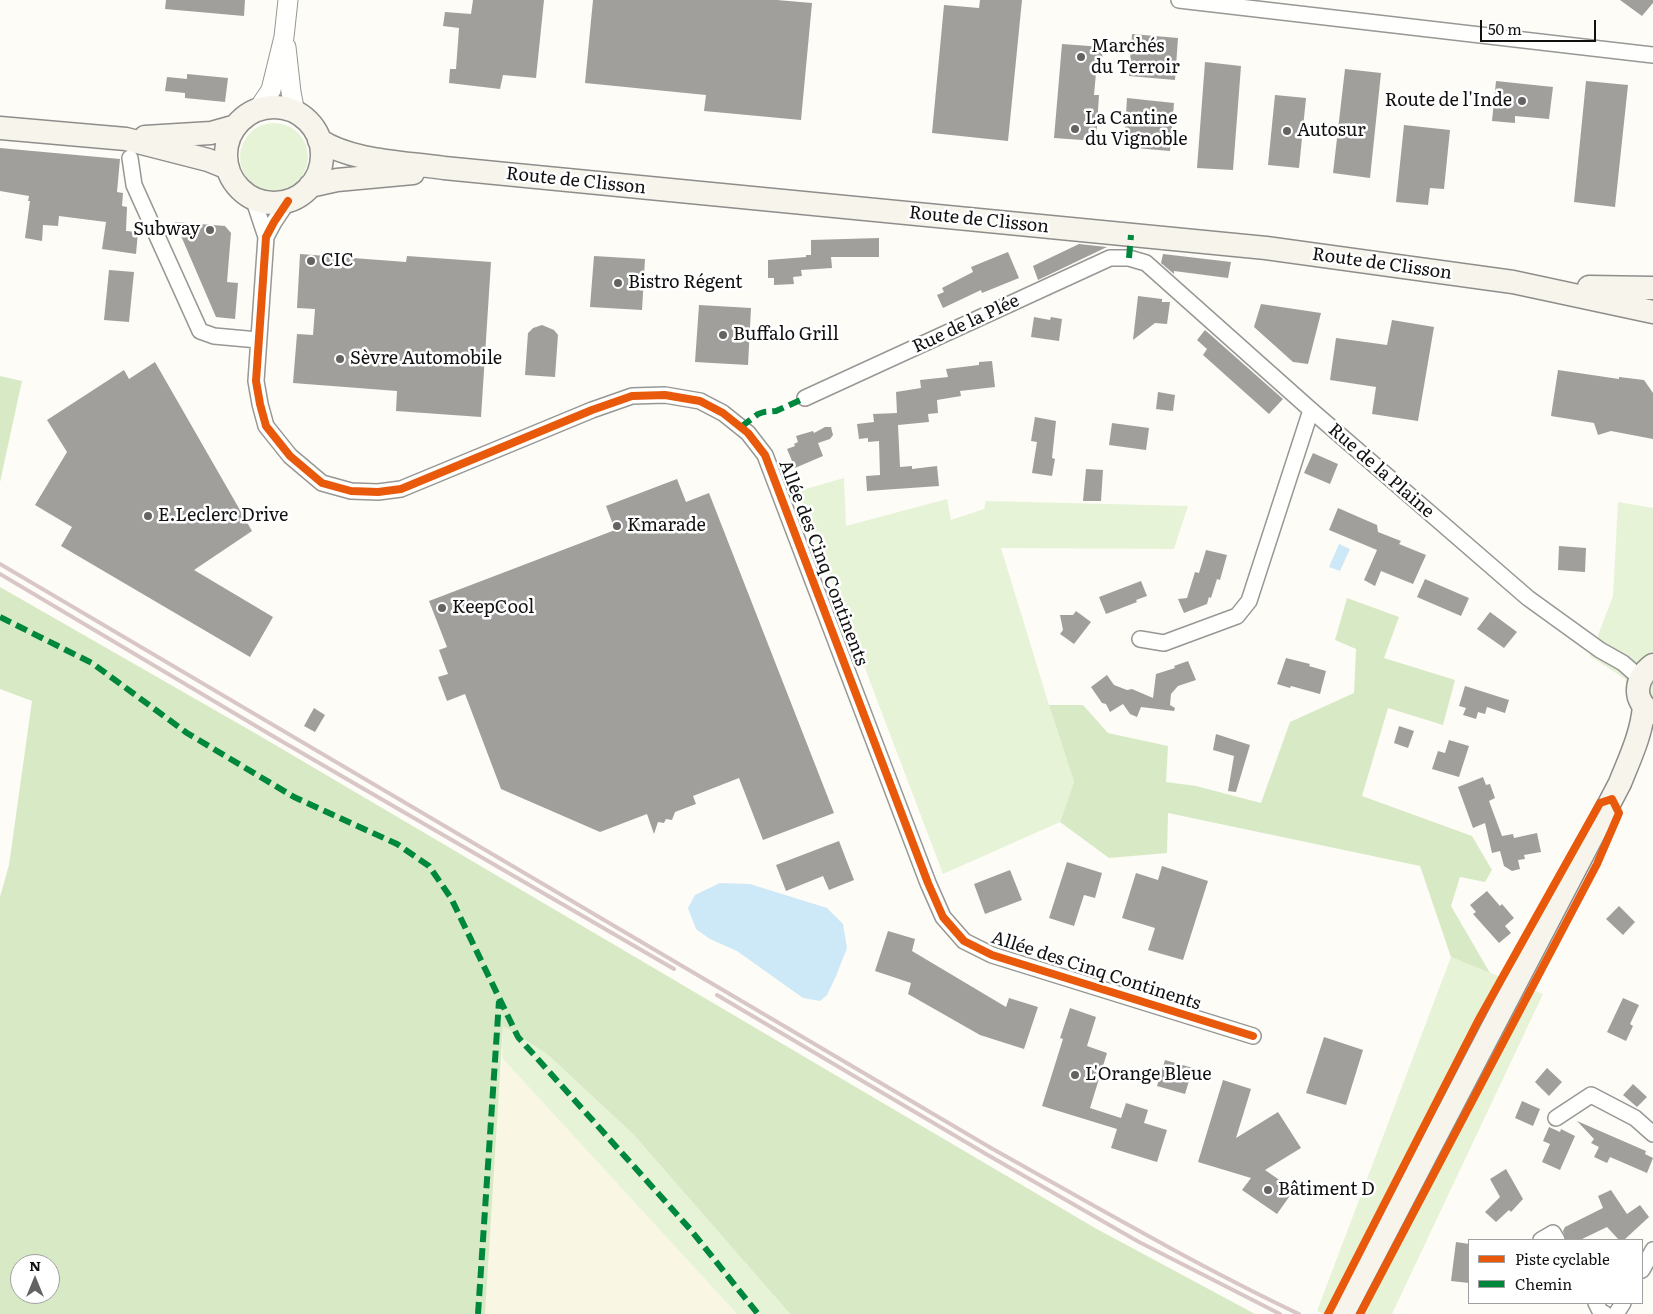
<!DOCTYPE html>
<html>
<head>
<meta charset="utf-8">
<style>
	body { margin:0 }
	#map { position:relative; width:1653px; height:1314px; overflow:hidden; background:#fdfcf7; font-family:Literata,serif }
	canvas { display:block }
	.legend { position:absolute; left:1468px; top:1239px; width:175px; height:65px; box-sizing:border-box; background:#fff; border:1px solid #a0a0a0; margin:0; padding:6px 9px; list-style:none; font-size:15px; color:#111 }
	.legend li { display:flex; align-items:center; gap:10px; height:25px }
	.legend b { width:25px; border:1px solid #a0a0a0 }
	.north { position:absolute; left:10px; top:1254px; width:50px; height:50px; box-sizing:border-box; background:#fff; border:1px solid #a0a0a0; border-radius:50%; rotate:0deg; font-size:14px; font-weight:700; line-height:20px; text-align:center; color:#111 }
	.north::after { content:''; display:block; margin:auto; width:18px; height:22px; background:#646362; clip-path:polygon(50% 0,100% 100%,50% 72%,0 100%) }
	.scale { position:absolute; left:1480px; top:20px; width:116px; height:22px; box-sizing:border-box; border:2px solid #111; border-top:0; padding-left:6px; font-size:15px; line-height:18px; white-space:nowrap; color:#111; -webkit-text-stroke:4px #fff; paint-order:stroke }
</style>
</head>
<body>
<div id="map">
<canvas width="1653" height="1314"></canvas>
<ul class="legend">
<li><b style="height:6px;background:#e8590c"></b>Piste cyclable</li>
<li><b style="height:6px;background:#00873e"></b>Chemin</li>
</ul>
<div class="north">N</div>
<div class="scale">50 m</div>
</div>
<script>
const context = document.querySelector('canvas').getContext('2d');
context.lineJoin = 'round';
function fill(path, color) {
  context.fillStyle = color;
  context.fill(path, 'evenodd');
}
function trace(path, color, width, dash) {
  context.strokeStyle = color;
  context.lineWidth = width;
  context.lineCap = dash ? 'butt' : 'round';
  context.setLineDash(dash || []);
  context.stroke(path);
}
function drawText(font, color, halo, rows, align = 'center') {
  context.font = font + ' Literata,serif';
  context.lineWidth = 5;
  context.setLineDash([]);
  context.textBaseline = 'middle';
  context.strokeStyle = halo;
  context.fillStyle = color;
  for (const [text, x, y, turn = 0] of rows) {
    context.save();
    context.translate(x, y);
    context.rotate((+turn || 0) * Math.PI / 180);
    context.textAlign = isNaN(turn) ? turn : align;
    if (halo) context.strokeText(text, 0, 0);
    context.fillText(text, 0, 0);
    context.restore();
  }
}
const farmland = new Path2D(`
	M502,1058L737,1314H485L498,1093Z`);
const green = new Path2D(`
	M240 157a34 34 0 1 1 68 0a34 34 0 1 1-68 0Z
	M844,478L846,526L947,499L951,520L984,509L986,501L1188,506L1174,549L1001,548L1049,705L1074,782L1060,822L943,874L852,634L795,492Z
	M1618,502L1653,508V721L1637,715L1625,679L1590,656L1613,596Z
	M1451,957L1543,994L1392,1314H1324L1317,1311Z
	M503,1026L547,1054L633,1134L790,1314H737L502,1058Z`);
const forest = new Path2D(`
	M0,376L22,381L0,482Z
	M0,587L260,736L1095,1228L1255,1314H790L633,1134L547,1054L503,1026L485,1314H0V897L9,865L32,701L0,689ZM20,1264H50V1294H20Z
	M1347,598L1399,617L1384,658L1455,680L1443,725L1388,708L1362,796L1472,836L1492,870L1485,882L1460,877L1451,906L1490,973L1451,957L1420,866L1168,813L1167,853L1109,858L1060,822L1074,782L1049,705H1083L1108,733L1168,746L1166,782L1196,786L1261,803L1290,722L1354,693L1356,649L1335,640Z`);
const water = new Path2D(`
	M1339,544L1350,549L1340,571L1329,567Z
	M720,883L750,884L827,908L843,924L847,948L836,976L827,995L820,1001L803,998L737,951L710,939L696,929L688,908L695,895Z`);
const building = new Path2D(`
	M166,0H245L244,16L165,9Z
	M473,0H544L536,78L503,75L500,89L449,83L450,69H456L459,28L443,26L445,12L471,14Z
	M593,0H777L812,3L801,120L704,111L706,95L585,83Z
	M980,0H1022L1008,141L932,133L944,5L979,8Z
	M1620,0H1653V3L1642,16Z
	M1132,34L1178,38L1175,80L1129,76Z
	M1062,44L1103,47L1101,73H1096L1094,95H1099L1096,141L1054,138Z
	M1205,62L1241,66L1233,170L1197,168Z
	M1345,69L1381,73L1370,178L1333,173Z
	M187,74L228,78L225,102L185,98V93L165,91L167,77L187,79Z
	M1496,81L1553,87L1549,119L1515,116V123L1492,121Z
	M1586,81L1628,85L1615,207L1574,202Z
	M1275,95L1306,98L1299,168L1268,165Z
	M1127,98L1174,103L1170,151L1124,147Z
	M1404,125L1450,130L1444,189L1430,188L1428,205L1396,202Z
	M0,148L120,159L117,192L123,193L122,206L127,207L126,231L138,232L136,254L102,249L106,222L59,216L58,226L43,225L42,241L25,238L30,201H28L29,196L0,191Z
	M175,222L225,226L231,233L227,282L238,283L235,319L216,317Z
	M879,238V257H831L832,268L801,270L802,276L793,277L794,284L774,285V278H768V260L806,257V255H811V240Z
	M1079,244L1107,247L1038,280L1033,266Z
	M1008,252L1019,278L982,293L981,290L943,308L937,295L944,292L942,288L973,272L971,267Z
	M300,254L406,262L407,256L491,262L481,417L396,411L397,391L293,383L297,334L313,335L315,309L297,308Z
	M1163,254L1231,262L1228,278L1174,271V274L1161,263Z
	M594,256L645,259L642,310L590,307Z
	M109,270L134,272L129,322L104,320Z
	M1138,296L1162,299V302H1170L1167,324L1155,323L1133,340Z
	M1261,304L1321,313L1308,364L1293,362L1254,327Z
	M699,305L751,308L748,365L695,362Z
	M1034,317L1050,320L1051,317L1062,319L1059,341L1031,337Z
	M1392,320L1434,327L1418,421L1372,414L1376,387L1330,380L1336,338L1387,345Z
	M542,325L554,330L558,335L555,377L525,375L528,333L533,328Z
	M1205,330L1283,399L1269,414L1203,355L1207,349L1197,340Z
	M992,361L995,387L960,391L961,396L937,400L938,413L928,414L929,422L898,425L900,467L912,466V469L937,466L939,486L867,491L866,476L880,475L879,441L868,442V438L859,439L857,424L874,422L873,414L897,413L896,392L921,388L920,380L948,377L946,369L979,365V362Z
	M155,362L252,531L194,570L273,617L250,657L61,546L72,527L35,505L67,452L47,420L124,370L129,379Z
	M1558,370L1619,379V377L1644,380L1653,393V439L1611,431L1598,435L1594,423L1551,416Z
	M1158,392L1175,395L1173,411L1156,409Z
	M1035,417L1056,421L1052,458L1055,459L1052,476L1032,473L1037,442L1031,441Z
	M1112,423L1149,428L1146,450L1109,445Z
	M825,427H831L833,435L830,439L818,443L823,456L795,468L787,449L795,446L794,444L798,442L796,436L813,431L814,433Z
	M1313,453L1338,464L1330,484L1304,473Z
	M1086,469L1103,470L1101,501H1083Z
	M677,479L686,502L709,493L834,813L763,840L739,778L693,796L696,804L675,812L672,820L666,819L664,823L658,822L654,834L647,814L600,832L501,789L465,694L447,701L438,677L448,674L439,650L447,647L429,601L615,530L606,506Z
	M1338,508L1377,525L1378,532L1401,541L1399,544L1426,555L1413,584L1381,571L1375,586L1364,580L1377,550L1329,530Z
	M1559,546L1586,548L1585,572L1558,570Z
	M1206,550L1227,555L1220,580L1217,579L1211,598L1209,597L1207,604L1184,613L1178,599L1187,598L1195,572L1199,573Z
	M1425,579L1469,598L1461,616L1417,597Z
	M1141,581L1147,596L1136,600L1137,602L1106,614L1099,597Z
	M1076,611L1091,622L1074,644L1060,634L1063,630L1060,615H1073Z
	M1490,612L1517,632L1504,648L1477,629Z
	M1286,658L1310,664L1309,666L1326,671L1320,694L1291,686L1290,688L1277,684Z
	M1188,661L1196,680L1178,686L1171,694L1170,705L1175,708L1174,711L1141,707L1137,717L1130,714L1123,704L1110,712L1106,704L1102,703L1091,687L1107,675L1114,685L1127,690L1132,689L1153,698L1156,674L1175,668L1174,666Z
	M1465,686L1509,700L1505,713L1487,707L1485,714L1478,712L1476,719L1463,715L1466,708L1459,706Z
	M314,708L325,715L315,732L304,726Z
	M1399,726L1414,731L1408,748L1394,743Z
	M1216,734L1250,745L1236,792L1228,791L1234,756L1213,750Z
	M1449,740L1469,746L1459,777L1432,769L1438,751L1445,753Z
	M1483,777L1486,785L1490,784L1495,798L1489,801L1502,836L1513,834L1514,838L1537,833L1541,852L1524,855L1525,859L1518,860L1520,869L1512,871L1504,866L1500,851L1492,853L1485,823L1473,828L1458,787Z
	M839,841L854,880L829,890L823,876L786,891L776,865Z
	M1067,862L1102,873L1095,898L1084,895L1074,926L1049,918Z
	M1162,866L1208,881L1183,960L1148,950L1155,928L1122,918L1136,873L1158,880Z
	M1010,870L1022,900L985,914L974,884Z
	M1487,891L1500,906L1502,904L1514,918L1505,926L1511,933L1499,943L1473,914L1476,912L1470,905Z
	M1619,906L1635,922L1623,935L1606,919Z
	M888,931L915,939L912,951L1006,1007L1009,998L1038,1007L1024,1049L980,1035L908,994L911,983L875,971Z
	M1623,998L1639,1005L1630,1024L1633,1026L1626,1041L1607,1032Z
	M1070,1008L1096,1017L1087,1046L1107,1053L1090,1108L1121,1118L1126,1103L1148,1110L1144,1123L1167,1130L1157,1162L1111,1148L1117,1129L1042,1106L1063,1039L1060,1038Z
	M1324,1037L1363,1050L1346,1105L1306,1093Z
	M1165,1060L1193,1068L1185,1094L1157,1086Z
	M1547,1068L1562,1082L1549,1096L1535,1082Z
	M1223,1080L1251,1089L1236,1138L1278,1112L1301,1148L1265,1170L1294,1190L1277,1214L1242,1190L1251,1178L1198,1162Z
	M1633,1084L1647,1097L1637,1107L1623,1095Z
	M1522,1101L1540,1109L1533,1126L1515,1118Z
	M1577,1121L1646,1151L1645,1154L1653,1158L1647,1173L1610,1157L1607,1163L1594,1157L1599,1147L1591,1143L1594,1139Z
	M1549,1127L1560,1132L1561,1129L1575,1136L1560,1170L1542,1162L1550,1144L1543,1141Z
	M1506,1169L1523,1199L1511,1212L1509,1210L1496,1222L1485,1212L1500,1197L1490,1179Z
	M1611,1190L1627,1214L1640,1205L1649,1217L1624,1240H1619L1607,1227L1580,1240H1566L1563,1231L1565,1227L1603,1208L1598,1196Z
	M1456,1242L1469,1244V1283L1451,1281Z`);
const minor = new Path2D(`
	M1179,0L1653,55
	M130,158L134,185L200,331L214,336L258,340
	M253,198L266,237
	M288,201L274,222L266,237L256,381L260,404L266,426L290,456L322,483L351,491L378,492L401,489L592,410L632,396L665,395L700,401L723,413L748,433L765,455L928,883L943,917L964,941L992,955L1253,1036
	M805,398L1110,258H1129L1146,263L1311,410L1528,598L1600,650L1623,663L1640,678
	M1140,639L1164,643L1237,616L1249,601L1311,410
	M1556,1118L1591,1095L1635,1118L1653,1134
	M1541,1240L1553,1233L1557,1240
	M1642,1270L1653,1250
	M1596,1303L1600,1311L1605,1314
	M1616,1314L1623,1303`);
const tertiary = new Path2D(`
	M286,47L291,92L295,113
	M257,111L271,90L284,37L288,0`);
const secondary = new Path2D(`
	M226 155a48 48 0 1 1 96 0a48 48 0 1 1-96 0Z
	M0,128L126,139L208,160L228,168
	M145,137L211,133L236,126
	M319,140C353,162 404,162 444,168L1266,248L1513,282L1653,312
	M310,186L337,180L413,173
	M1589,287L1653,288
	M1653,665C1635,678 1631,701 1653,713
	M1343,1314L1620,783C1630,758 1642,733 1644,706`);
const rail = new Path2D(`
	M0,564L991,1148C1093,1205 1194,1264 1299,1314
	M0,574L271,735L674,969
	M717,995L986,1154L1139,1242L1280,1314`);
const quiet = new Path2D(`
	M1129,258L1131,235
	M741,427L758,414L764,412L776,411L805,398
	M0,617L92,663L187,733L294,797L397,844L429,866L451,898L518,1037L690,1229L758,1314
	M478,1314L499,1001`);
const cycleway = new Path2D(`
	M288,201L274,222L266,237L256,381L260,404L266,426L290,456L322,483L351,491L378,492L401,489L592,410L632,396L665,395L700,401L723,413L748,433L765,455L928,883L943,917L964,941L992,955L1253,1036
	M1328,1314L1478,1021L1600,803L1612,799L1619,813L1597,864L1360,1314`);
const markers = [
	[1081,57,5,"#646362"],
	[1522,101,5,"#646362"],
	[1075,129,5,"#646362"],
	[1287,131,5,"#646362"],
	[210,230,5,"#646362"],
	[311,261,5,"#646362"],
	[618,283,5,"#646362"],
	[723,335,5,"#646362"],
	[340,359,5,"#646362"],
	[148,516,5,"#646362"],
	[617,526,5,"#646362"],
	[442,608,5,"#646362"],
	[1075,1075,5,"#646362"],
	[1268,1190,5,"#646362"]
];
const poiNames = [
	["Marchés",1091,47],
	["du Terroir",1091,68],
	["Route de l'Inde",1512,101,"right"],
	["La Cantine",1085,119],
	["du Vignoble",1085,140],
	["Autosur",1297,131],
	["Subway",200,230,"right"],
	["CIC",321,261],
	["Bistro Régent",628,283],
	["Buffalo Grill",733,335],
	["Sèvre Automobile",350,359],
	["E.Leclerc Drive",158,516],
	["Kmarade",627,526],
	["KeepCool",452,608],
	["L'Orange Bleue",1085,1075],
	["Bâtiment D",1278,1190]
];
const streetNames = [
	["Route de Clisson",576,181,6],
	["Route de Clisson",979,220,6],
	["Route de Clisson",1382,264,8],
	["Rue de la Plée",966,324,-25],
	["Rue de la Plaine",1381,471,41],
	["Allée des Cinq Continents",823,563,69],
	["Allée des Cinq Continents",1096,971,18]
];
fill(farmland, '#f9f7e4');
fill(green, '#e7f3d7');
fill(forest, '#d8eac5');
fill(water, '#cde8f7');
fill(building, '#a19f9c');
trace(minor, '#979795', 18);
trace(tertiary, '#979795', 21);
trace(secondary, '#8e8d8b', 25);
trace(minor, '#fffffe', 15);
trace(tertiary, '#fffffe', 19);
trace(secondary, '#f6f4eb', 22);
trace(rail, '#d9c6c7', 4);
trace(quiet, '#00873e', 6, [12, 6]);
trace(cycleway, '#e8590c', 8);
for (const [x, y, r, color] of markers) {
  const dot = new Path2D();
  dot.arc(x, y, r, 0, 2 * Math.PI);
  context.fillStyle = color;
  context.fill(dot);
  trace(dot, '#fff', 2);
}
drawText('18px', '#111', '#fff', poiNames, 'left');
drawText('18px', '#111', '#fff', streetNames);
</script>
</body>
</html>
